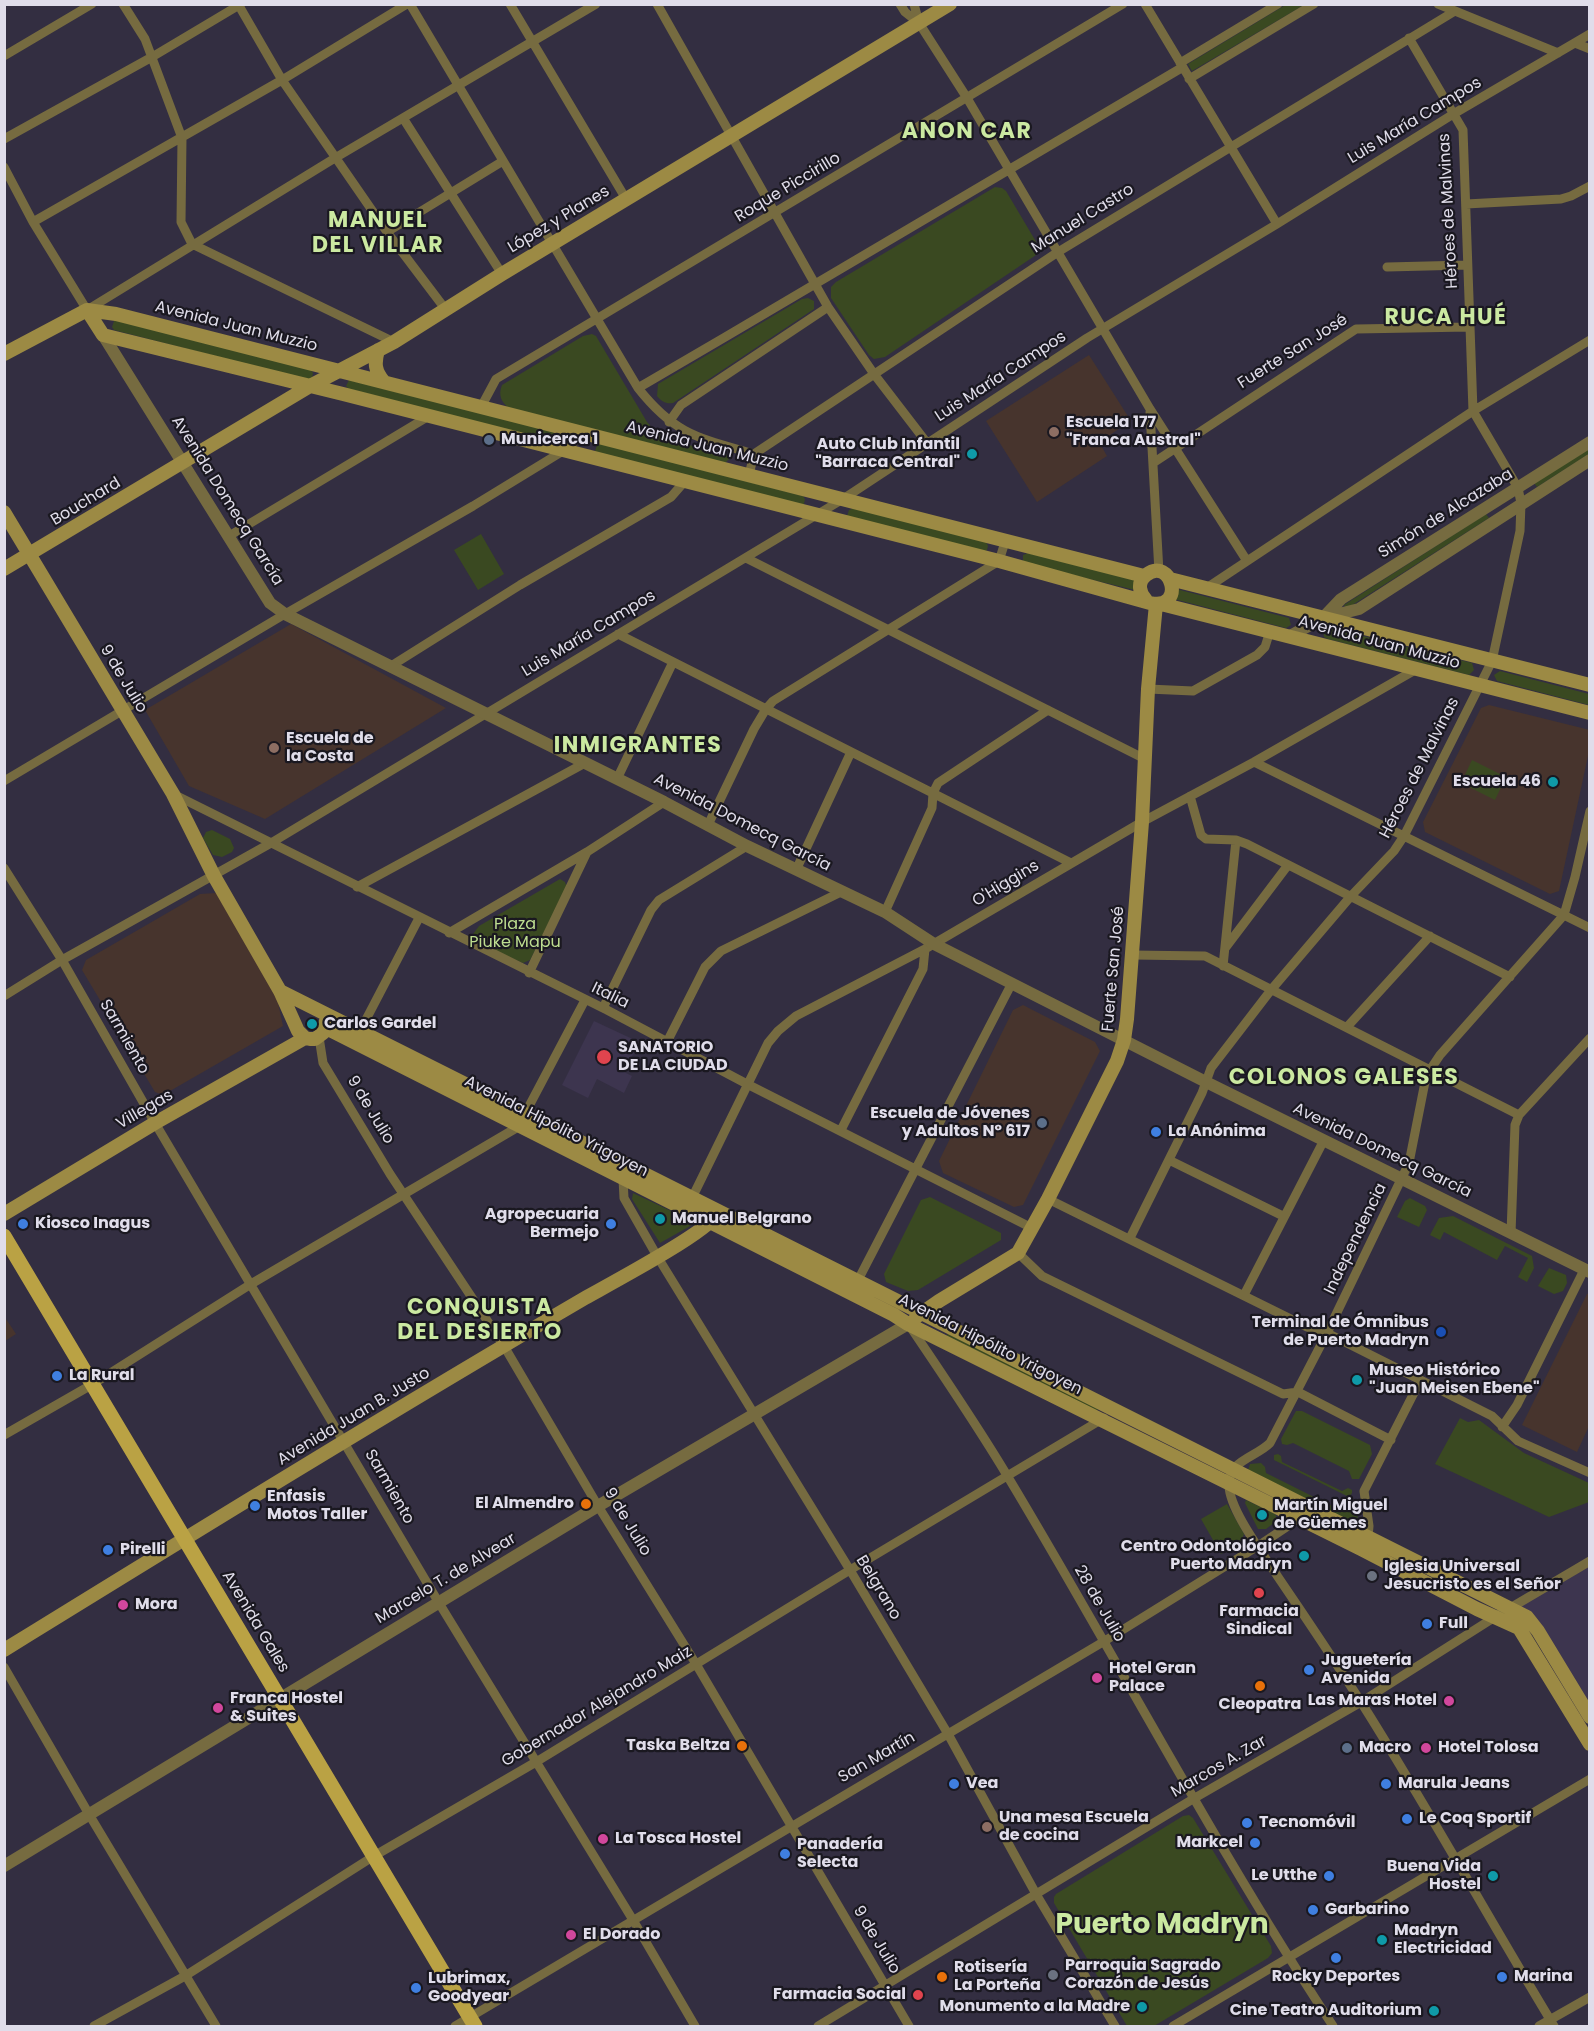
<!DOCTYPE html>
<html>
<head>
<meta charset="utf-8">
<style>
	body { margin:0 }
	#map { position:relative; width:1594px; height:2031px; overflow:hidden; background:#332e41; font-family:Poppins,sans-serif }
	canvas { display:block }
	.frame { position:absolute; inset:0; border:6px solid #e0ddea; pointer-events:none }
</style>
</head>
<body>
<div id="map">
<canvas width="1594" height="2031"></canvas>
<div class="frame"></div>
</div>
<script>
const context = document.querySelector('canvas').getContext('2d');
context.lineJoin = 'round';
function fill(path, color) {
  context.fillStyle = color;
  context.fill(path, 'evenodd');
}
function trace(path, color, width, dash) {
  context.strokeStyle = color;
  context.lineWidth = width;
  context.lineCap = dash ? 'butt' : 'round';
  context.setLineDash(dash || []);
  context.stroke(path);
}
function drawText(font, color, halo, rows, align = 'center') {
  context.font = font + ' Poppins,sans-serif';
  context.lineWidth = 4.5;
  context.setLineDash([]);
  context.textBaseline = 'middle';
  context.strokeStyle = halo;
  context.fillStyle = color;
  for (const [text, x, y, turn = 0] of rows) {
    context.save();
    context.translate(x, y);
    context.rotate((+turn || 0) * Math.PI / 180);
    context.textAlign = isNaN(turn) ? turn : align;
    if (halo) context.strokeText(text, 0, 0);
    context.fillText(text, 0, 0);
    context.restore();
  }
}
const built = new Path2D(`
	M594,1021L639,1042L624,1072L632,1076L624,1093L597,1079L588,1098L562,1085Z
	M1589,1561V1717L1538,1631L1512,1609Z`);
const education = new Path2D(`
	M1089,355L1131,421L1099,442L1107,456L1037,502L986,421Z
	M291,624L446,708L265,819L189,786L145,710Z
	M1489,705L1590,730L1589,751L1559,891L1550,894L1425,832L1423,822L1481,708Z
	M216,893L277,998L283,1026L163,1095L155,1092L82,970L86,960L200,894Z
	M1023,1005L1095,1042L1100,1051L1023,1205L1014,1207L943,1173L939,1161L1013,1010Z
	M1589,1293V1426L1577,1452L1522,1425L1587,1294Z
	M4,1316L16,1334L5,1341H4Z`);
const green = new Path2D(`
	M1287,4L1304,5L1192,71L1188,64Z
	M995,187L1002,188L1006,191L1038,245L1039,253L885,357L874,359L869,355L831,298V287L836,282Z
	M808,298L814,301V309L673,403C666,404 662,402 657,396L658,384L802,299Z
	M119,320L311,370L313,373L312,378L308,380L114,330L112,327L114,321Z
	M592,334L596,336L647,422L655,431L669,440L732,456L725,463L509,408C501,402 498,395 502,385L583,336Z
	M349,380L553,431L555,434L554,439L550,441L349,389L346,386Z
	M602,443L803,496L805,499L804,504L800,506L597,454L595,451L597,445Z
	M1589,448V454L1537,487L1534,483Z
	M854,508L986,542L988,546L987,550L983,553L847,516L849,510Z
	M1486,514L1489,518L1346,609L1344,605Z
	M481,534L504,574L478,590L454,550Z
	M1028,553L1137,579L1135,590L1023,563V555Z
	M1176,589L1289,618L1291,625L1286,628L1174,599Z
	M1331,628L1472,663L1474,670L1469,675L1328,639L1324,637L1323,632L1326,629Z
	M1500,671L1589,694V705L1497,681L1494,675Z
	M1472,760L1506,777L1495,800L1461,783Z
	M212,830L230,839L234,848L232,852L222,857L213,855L203,838L206,832Z
	M560,879L565,882L567,888L530,960L523,963L474,942L473,934L479,926Z
	M633,1193L690,1220L692,1225L660,1243L632,1199Z
	M930,1197L1001,1233V1240L918,1290L908,1291L886,1282L884,1274L921,1200Z
	M1410,1198L1425,1206L1427,1210L1419,1227L1397,1217L1405,1201Z
	M1453,1216L1532,1256L1534,1268L1527,1282L1518,1277L1528,1258L1505,1246L1497,1260L1444,1232L1440,1240L1430,1235L1439,1218Z
	M1549,1268L1566,1275L1567,1283L1563,1291L1554,1294L1538,1286Z
	M948,1333L1098,1408L1097,1411L947,1336Z
	M1296,1411H1302L1370,1445L1372,1454L1359,1479H1352L1349,1471L1293,1443L1287,1445L1282,1444L1281,1439Z
	M1460,1418L1468,1422L1479,1420L1524,1453L1589,1483V1502L1549,1517L1435,1464Z
	M1278,1454L1281,1456L1282,1462L1342,1491L1348,1488L1352,1490V1493L1349,1497L1347,1496L1274,1460V1455Z
	M1261,1463L1265,1467L1266,1473L1338,1509L1353,1507L1358,1514L1357,1522L1353,1523L1248,1470L1250,1464Z
	M1246,1500L1275,1514L1278,1520L1266,1529H1258L1245,1503Z
	M1227,1504L1244,1534L1241,1542L1221,1554L1201,1519Z
	M1189,1815L1193,1818L1271,1946L1272,1953L1268,1958L1154,2026H1127L1054,1903V1897L1056,1894L1183,1816Z`);
const minor = new Path2D(`
	M123,4L145,39L182,138L181,222L192,244L394,342
	M238,4L282,80L387,232L446,310
	M410,4L638,388C675,435 699,438 754,454
	M510,4L626,199
	M657,4L828,307L874,374L927,443
	M900,4L905,12L919,23L967,98L1150,409L1247,561
	M914,4L919,23
	M1145,4L1277,224
	M1438,4L1558,53
	M1575,43L1590,49
	M4,56L92,4
	M1180,63L1278,4
	M1189,79L1314,4
	M403,118L502,274
	M4,139L152,57L241,4
	M4,167L33,222L87,310L335,158L596,4
	M1466,204L1561,199L1571,196L1590,186
	M33,222L282,80L407,4
	M387,232L503,161
	M1387,267L1467,265
	M638,388C820,282 1000,173 1183,67
	M481,407L496,379L1123,4
	M1150,412L1159,572
	M669,422L681,405L828,307
	M1153,463L1356,329L1469,327
	M749,475L754,454L1058,252L1455,11
	M229,536L429,416
	M746,558L1145,759
	M1205,589L1473,411L1590,340
	M618,634L1071,863
	M391,666L520,585L671,497L685,481
	M1148,689L1193,691L1257,655L1265,647L1270,631
	M1254,762L1590,928
	M617,779L673,662
	M4,781L285,614L473,506L563,451L585,433
	M173,794L607,1010L747,1084L1032,1228
	M1190,796L1201,835L1206,839L1236,840L1247,844L1510,977
	M708,825L754,729L766,709L773,701L999,561L1005,542
	M4,868L62,960L155,1123L439,1603L633,1920L695,2026
	M797,868L851,752
	M357,887L585,763
	M885,912L932,808L933,793L938,783L1048,710
	M449,933L587,852L664,802
	M1226,947L1288,865
	M1132,955L1205,956L1519,1115
	M1223,966L1236,840
	M529,973L587,852
	M4,996L62,960L271,843L843,499L1087,338L1277,224L1455,113L1590,34
	M603,1008L651,910L659,900L747,846
	M1347,1027L1430,936
	M360,1031L419,918
	M319,1037L323,1063L390,1174L504,1346L598,1506L696,1664L909,2026
	M667,1042L705,967L721,951L843,891
	M841,1130L923,969L925,949
	M1169,1160L1283,1216
	M625,1175L623,1179L624,1198L657,1256L850,1570L948,1734L1036,1894L1115,2026
	M692,1198L768,1043L778,1031L796,1016L925,949L1142,822L1254,762L1415,670
	M1048,1199L1307,1327L1327,1333L1492,1416L1518,1441L1590,1473
	M1511,1233L1515,1125L1519,1115L1590,1038
	M1130,1238L1202,1093L1211,1068L1271,990L1351,896L1394,851L1404,836L1492,661L1520,531L1521,503L1518,488L1473,411L1463,130L1409,38
	M1018,1253L1042,1276L1283,1394L1298,1392L1391,1440
	M856,1284L1012,983
	M1244,1295L1324,1140
	M909,1325C943,1375 977,1425 1008,1477C1118,1660 1216,1848 1333,2026
	M1502,1427L1517,1405L1584,1270
	M4,1435L93,1384L251,1284L518,1127L585,1000
	M1366,1541L1368,1537L1369,1526L1364,1491L1420,1381
	M4,1667L90,1816L216,2026
	M94,2026L185,1976L374,1856L536,1762L850,1570L1104,1418
	M455,2026L1103,1642L1258,1546L1291,1524L1297,1514
	M818,2026L1193,1799L1361,1702L1495,1617L1590,1561
	M1173,2026L1590,1779
	M1539,2026L1590,1997
	M1554,2026C1489,1919 1428,1808 1361,1702C1334,1660 1306,1618 1278,1577C1264,1555 1230,1511 1229,1486C1228,1460 1255,1458 1270,1443L1327,1333L1409,1163L1425,1082L1430,1070L1440,1055L1564,915L1575,877L1590,811`);
const tertiary = new Path2D(`
	M103,335L270,603L285,614L664,802L747,846L885,912L934,944L1206,1082L1590,1272
	M1323,618L1341,599L1590,442
	M1290,636L1323,618L1359,609L1590,460
	M4,1866L598,1506L908,1324`);
const secondary = new Path2D(`
	M87,310L103,335L343,394L999,561L1150,603C1187,611 1171,555 1146,575C1137,582 1139,593 1146,600
	M87,310L116,314L1144,576
	M378,350C374,364 375,371 384,382
	M4,354L87,310
	M4,512L173,794L214,876L280,991L298,1031L305,1038L310,1039H315L323,1033L326,1021
	M4,569L310,386L394,342L502,274L950,4
	M1170,579L1590,685
	M1161,604L1590,713
	M280,991L1527,1617L1538,1631L1590,1717
	M326,1028L894,1315L908,1324L1361,1549L1477,1609L1519,1628L1590,1744
	M4,1214L155,1123L305,1038
	M916,1317L939,1301L1018,1253L1048,1199L1117,1061L1124,1040L1127,1019L1142,822L1148,689L1156,604
	M4,1650C197,1531 390,1412 585,1298C608,1285 706,1233 715,1216`);
const primary = new Path2D(`
	M4,1236L475,2026`);
const markers = [
	[1054,432,6,"#8d6e63"],
	[489,440,6,"#5c6f8a"],
	[972,454,6,"#0f9aa8"],
	[274,748,6,"#8d6e63"],
	[1553,782,6,"#0f9aa8"],
	[312,1024,6,"#0f9aa8"],
	[604,1057,8,"#e0444e"],
	[1042,1123,6,"#5c6f8a"],
	[1156,1132,6,"#3f7fe0"],
	[660,1219,6,"#0f9aa8"],
	[23,1224,6,"#3f7fe0"],
	[611,1224,6,"#3f7fe0"],
	[1441,1332,6,"#1a4fb4"],
	[57,1376,6,"#3f7fe0"],
	[1357,1380,6,"#0f9aa8"],
	[586,1504,6,"#e8710a"],
	[255,1506,6,"#3f7fe0"],
	[1262,1515,6,"#0f9aa8"],
	[108,1550,6,"#3f7fe0"],
	[1304,1556,6,"#0f9aa8"],
	[1372,1576,6,"#6b7280"],
	[1259,1593,6,"#e0444e"],
	[123,1605,6,"#d1479c"],
	[1427,1624,6,"#3f7fe0"],
	[1309,1670,6,"#3f7fe0"],
	[1097,1678,6,"#d1479c"],
	[1260,1686,6,"#e8710a"],
	[1449,1701,6,"#d1479c"],
	[218,1708,6,"#d1479c"],
	[742,1746,6,"#e8710a"],
	[1347,1748,6,"#5c6f8a"],
	[1426,1748,6,"#d1479c"],
	[954,1784,6,"#3f7fe0"],
	[1386,1784,6,"#3f7fe0"],
	[1407,1819,6,"#3f7fe0"],
	[1247,1823,6,"#3f7fe0"],
	[987,1827,6,"#8d6e63"],
	[603,1839,6,"#d1479c"],
	[1255,1843,6,"#3f7fe0"],
	[785,1854,6,"#3f7fe0"],
	[1329,1876,6,"#3f7fe0"],
	[1493,1876,6,"#0f9aa8"],
	[1313,1910,6,"#3f7fe0"],
	[571,1935,6,"#d1479c"],
	[1382,1940,6,"#0f9aa8"],
	[1336,1958,6,"#3f7fe0"],
	[1053,1975,6,"#6b7280"],
	[942,1977,6,"#e8710a"],
	[1502,1977,6,"#3f7fe0"],
	[416,1988,6,"#3f7fe0"],
	[918,1995,6,"#e0444e"],
	[1142,2007,6,"#0f9aa8"],
	[1434,2011,6,"#0f9aa8"]
];
const streetNames = [
	["Luis María Campos",1415,121,-31],
	["Roque Piccirillo",788,188,-31],
	["Héroes de Malvinas",1449,211,-93],
	["Manuel Castro",1083,219,-32],
	["López y Planes",559,220,-31],
	["Avenida Juan Muzzio",236,327,14],
	["Fuerte San José",1293,352,-32],
	["Luis María Campos",1001,377,-33],
	["Avenida Juan Muzzio",707,447,14],
	["Avenida Domecq García",227,501,58],
	["Bouchard",86,502,-31],
	["Simón de Alcazaba",1446,514,-32],
	["Luis María Campos",589,634,-31],
	["Avenida Juan Muzzio",1379,643,15],
	["9 de Julio",123,679,59],
	["Héroes de Malvinas",1420,768,-63],
	["Avenida Domecq García",742,823,27],
	["O'Higgins",1006,884,-31],
	["Fuerte San José",1114,969,-85],
	["Italia",610,996,26],
	["Sarmiento",124,1037,60],
	["Villegas",145,1110,-30],
	["9 de Julio",370,1110,59],
	["Avenida Hipólito Yrigoyen",556,1127,27],
	["Avenida Domecq García",1382,1151,26],
	["Independencia",1356,1239,-64],
	["Avenida Hipólito Yrigoyen",990,1345,27],
	["Avenida Juan B. Justo",354,1417,-31],
	["Sarmiento",389,1487,60],
	["9 de Julio",627,1522,59],
	["Marcelo T. de Alvear",446,1579,-31],
	["Belgrano",878,1588,59],
	["28 de Julio",1099,1604,60],
	["Avenida Gales",255,1622,59],
	["Gobernador Alejandro Maiz",597,1707,-31],
	["San Martín",877,1758,-30],
	["Marcos A. Zar",1219,1767,-30],
	["9 de Julio",876,1940,59]
];
const poiNames = [
	["Escuela 177",1066,423],
	["\"Franca Austral\"",1066,441],
	["Municerca 1",501,440],
	["Auto Club Infantil",960,445,"right"],
	["\"Barraca Central\"",960,463,"right"],
	["Escuela de",286,739],
	["la Costa",286,757],
	["Escuela 46",1541,782,"right"],
	["Carlos Gardel",324,1024],
	["SANATORIO",618,1048],
	["DE LA CIUDAD",618,1066],
	["Escuela de Jóvenes",1030,1114,"right"],
	["y Adultos N° 617",1030,1132,"right"],
	["La Anónima",1168,1132],
	["Agropecuaria",599,1215,"right"],
	["Bermejo",599,1233,"right"],
	["Manuel Belgrano",672,1219],
	["Kiosco Inagus",35,1224],
	["Terminal de Ómnibus",1429,1323,"right"],
	["de Puerto Madryn",1429,1341,"right"],
	["Museo Histórico",1369,1371],
	["\"Juan Meisen Ebene\"",1369,1389],
	["La Rural",69,1376],
	["Enfasis",267,1497],
	["Motos Taller",267,1515],
	["El Almendro",574,1504,"right"],
	["Martín Miguel",1274,1506],
	["de Güemes",1274,1524],
	["Centro Odontológico",1292,1547,"right"],
	["Puerto Madryn",1292,1565,"right"],
	["Pirelli",120,1550],
	["Iglesia Universal",1384,1567],
	["Jesucristo es el Señor",1384,1585],
	["Mora",135,1605],
	["Farmacia",1259,1612,"center"],
	["Sindical",1259,1630,"center"],
	["Full",1439,1624],
	["Juguetería",1321,1661],
	["Avenida",1321,1679],
	["Hotel Gran",1109,1669],
	["Palace",1109,1687],
	["Franca Hostel",230,1699],
	["& Suites",230,1717],
	["Las Maras Hotel",1437,1701,"right"],
	["Cleopatra",1260,1705,"center"],
	["Taska Beltza",730,1746,"right"],
	["Macro",1359,1748],
	["Hotel Tolosa",1438,1748],
	["Vea",966,1784],
	["Marula Jeans",1398,1784],
	["Una mesa Escuela",999,1818],
	["de cocina",999,1836],
	["Le Coq Sportif",1419,1819],
	["Tecnomóvil",1259,1823],
	["La Tosca Hostel",615,1839],
	["Markcel",1243,1843,"right"],
	["Panadería",797,1845],
	["Selecta",797,1863],
	["Buena Vida",1481,1867,"right"],
	["Hostel",1481,1885,"right"],
	["Le Utthe",1317,1876,"right"],
	["Garbarino",1325,1910],
	["Madryn",1394,1931],
	["Electricidad",1394,1949],
	["El Dorado",583,1935],
	["Parroquia Sagrado",1065,1966],
	["Corazón de Jesús",1065,1984],
	["Rotisería",954,1968],
	["La Porteña",954,1986],
	["Rocky Deportes",1336,1977,"center"],
	["Marina",1514,1977],
	["Lubrimax,",428,1979],
	["Goodyear",428,1997],
	["Farmacia Social",906,1995,"right"],
	["Monumento a la Madre",1130,2007,"right"],
	["Cine Teatro Auditorium",1422,2011,"right"]
];
const parkNames = [
	["Plaza",515,925],
	["Piuke Mapu",515,943]
];
const districtNames = [
	["ANON CAR",967,132],
	["MANUEL",378,221],
	["DEL VILLAR",378,246],
	["RUCA HUÉ",1446,318],
	["INMIGRANTES",638,746],
	["COLONOS GALESES",1344,1078],
	["CONQUISTA",480,1308],
	["DEL DESIERTO",480,1333]
];
const townNames = [
	["Puerto Madryn",1162,1926]
];
fill(built, '#3d354f');
fill(education, '#47342d');
fill(green, '#3a4921');
trace(minor, '#766b40', 9);
trace(tertiary, '#766b40', 12);
trace(secondary, '#9c8a44', 14);
trace(primary, '#baa244', 15);
for (const [x, y, r, color] of markers) {
  const dot = new Path2D();
  dot.arc(x, y, r, 0, 2 * Math.PI);
  context.fillStyle = color;
  context.fill(dot);
  trace(dot, '#1a1820', 2);
}
drawText('16px', '#e0ddea', '#1a1820', streetNames);
drawText('bold 16px', '#e0ddea', '#1a1820', poiNames, 'left');
drawText('16px', '#bede90', '#1a1820', parkNames);
context.letterSpacing = '1.5px';
drawText('bold 22px', '#cbe9a1', '#1a1820', districtNames);
context.letterSpacing = '0px';
drawText('bold 28px', '#cbe9a1', '#1a1820', townNames);
</script>
</body>
</html>
